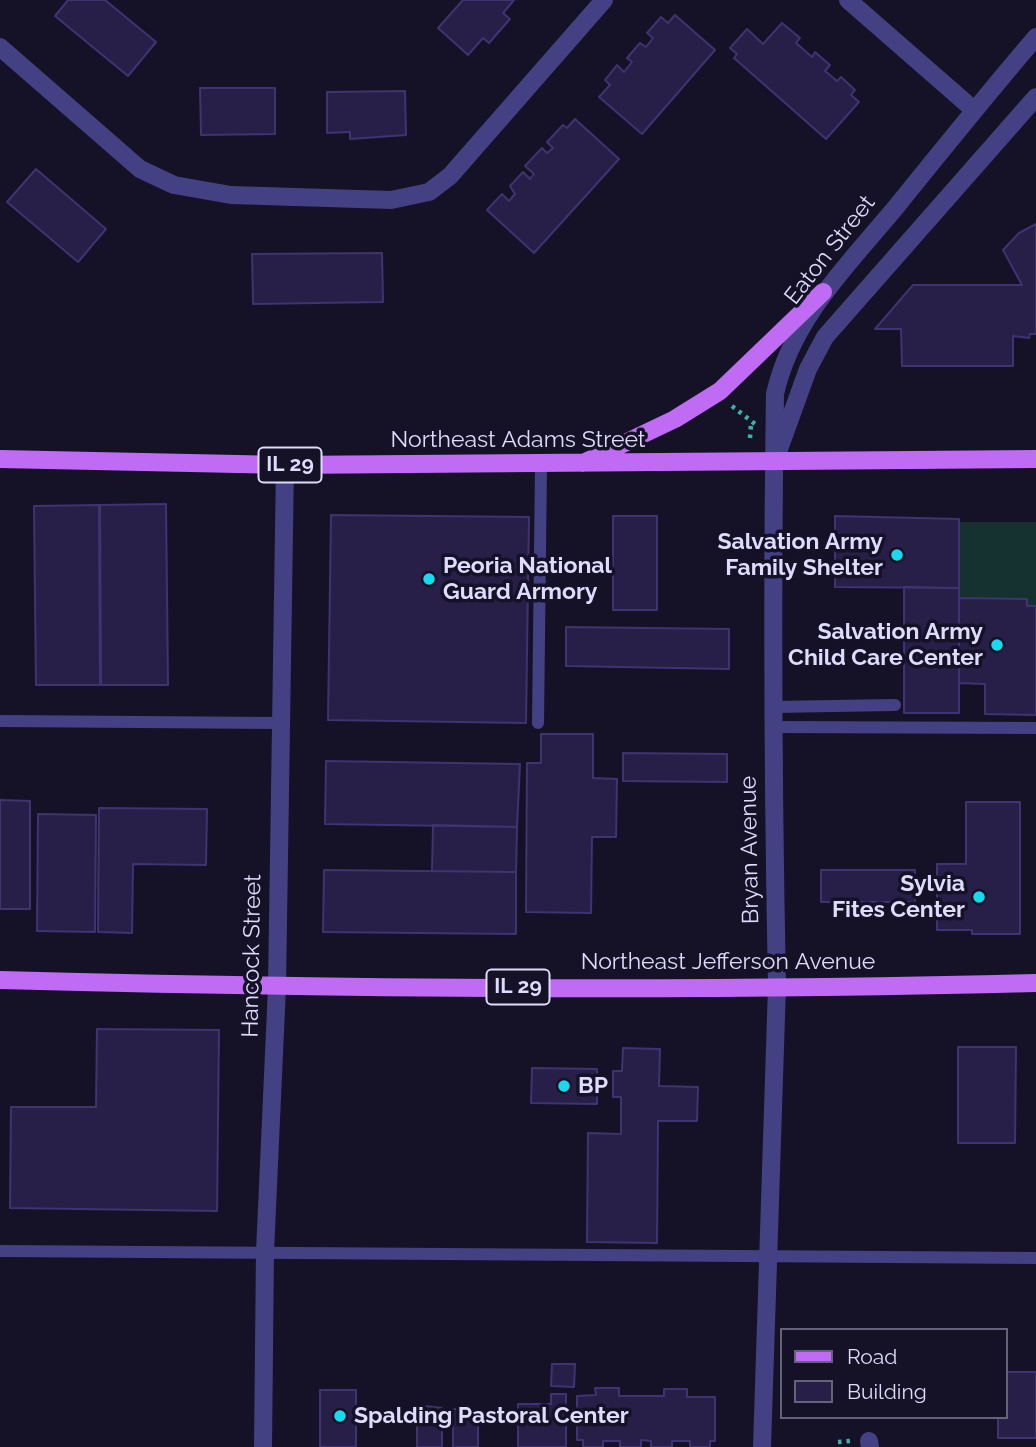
<!DOCTYPE html>
<html>
<head>
<meta charset="utf-8">
<style>
	body { margin:0 }
	#map { position:relative; width:1036px; height:1447px; overflow:hidden; background:#151227; font-family:Raleway,sans-serif }
	canvas { display:block }
	.legend { position:absolute; left:780px; top:1328px; width:228px; height:91px; box-sizing:border-box; background:#151227; border:2px solid #65627c; margin:0; padding:9px 12px; list-style:none; font-size:21px; color:#dedbfc }
	.legend li { display:flex; align-items:center; gap:14px; height:35px }
	.legend b { width:35px; border:2px solid #65627c }
</style>
</head>
<body>
<div id="map">
<canvas width="1036" height="1447"></canvas>
<ul class="legend">
<li><b style="height:9px;background:#bf6bf4"></b>Road</li>
<li><b style="height:19px;background:#271f47"></b>Building</li>
</ul>
</div>
<script>
const context = document.querySelector('canvas').getContext('2d');
context.lineJoin = 'round';
function fill(path, color) {
  context.fillStyle = color;
  context.fill(path, 'evenodd');
}
function trace(path, color, width, dash) {
  context.strokeStyle = color;
  context.lineWidth = width;
  context.lineCap = dash ? 'butt' : 'round';
  context.setLineDash(dash || []);
  context.stroke(path);
}
function drawText(font, color, halo, rows, align = 'center') {
  context.font = font + ' Raleway,sans-serif';
  context.lineWidth = 7;
  context.setLineDash([]);
  context.textBaseline = 'middle';
  context.strokeStyle = halo;
  context.fillStyle = color;
  for (const [text, x, y, turn = 0] of rows) {
    context.save();
    context.translate(x, y);
    context.rotate((+turn || 0) * Math.PI / 180);
    context.textAlign = isNaN(turn) ? turn : align;
    if (halo) context.strokeText(text, 0, 0);
    context.fillText(text, 0, 0);
    context.restore();
  }
}
const green = new Path2D(`
	M959,522H1036V606H1027V599L959,598Z`);
const building = new Path2D(`
	M68,0H105L156,42L128,76L55,16Z
	M463,0H514L503,13L510,19L489,43L483,38L468,55L438,28Z
	M675,15L715,50L642,134L599,97L610,85L605,80L617,65L624,72L632,62L627,58L640,43L646,47L653,38L647,33L661,17L668,23Z
	M782,23L800,38L796,43L812,57L815,52L830,65L825,71L837,81L841,77L855,90L851,95L859,102L826,139L734,58L737,54L730,48L747,29L763,44Z
	M200,88H275V134L201,135Z
	M405,91L406,135L350,139V132L327,133V92Z
	M575,119L619,159L534,253L487,210L502,194L509,201L515,194L510,186L523,172L530,179L534,174L525,166L542,148L547,153L553,148L547,142L563,125L567,128Z
	M36,169L106,229L78,262L7,202Z
	M1036,224V334H1030L1029,338L1013,336V366H902L901,329H875L913,285H1022L1003,250L1019,233Z
	M382,253L383,302L253,304L252,254Z
	M166,504L168,685H101L100,505Z
	M99,505L100,685H36L34,506Z
	M331,515L529,517L526,723L328,720Z
	M613,516H657V610H613Z
	M835,516L959,519V588L835,587Z
	M904,587L959,588V713H904Z
	M959,598L1027,599V606H1036V715L985,714V684L959,683Z
	M566,627L729,629V669L566,666Z
	M541,734H593V778L617,779L616,837H592L591,913L526,912L527,763H541Z
	M623,753L727,754V782L623,781Z
	M326,761L520,764L517,827L325,824Z
	M0,800L30,801V909H0Z
	M966,802H1020V934H972V930H937V864H966Z
	M99,808L207,809L206,865L133,864L132,933L98,932Z
	M38,814L96,815L95,932L37,931Z
	M433,825L517,827L516,872L432,871Z
	M324,870L516,872V934L323,932Z
	M821,870H915V902H821Z
	M97,1029L219,1030L217,1211L10,1208L11,1107H96Z
	M958,1047H1016L1015,1143H958Z
	M623,1048L660,1049L659,1086L698,1087L697,1121H658L657,1243L587,1242L588,1133L621,1134V1097H613V1071H622Z
	M532,1068L597,1069V1104L531,1103Z
	M552,1364H575L574,1387L551,1386Z
	M1006,1372H1036V1438H998V1417H1006Z
	M595,1388H619V1396H664V1389H687V1397H715V1441H710V1447H690V1441H672V1447H651V1441L641,1440V1447H620V1441H603V1447H583V1440H577V1396L596,1395Z
	M320,1390H356V1447H320Z
	M551,1394H566V1447H518V1404H551Z
	M417,1405L442,1408V1447H417Z
	M453,1409H478V1447H453Z`);
const path = new Path2D(`
	M732,406L755,424
	M750,438L751,424
	M838,1442L851,1441`);
const service = new Path2D(`
	M773,707L895,705
	M0,721L280,723
	M538,723L541,465
	M772,727L1036,728
	M0,1251L1036,1258`);
const pedestrian = new Path2D(`
	M869,1441L870,1447`);
const minor = new Path2D(`
	M848,0L974,110
	M0,47L140,169L174,185L231,195L391,200L429,192L450,176L604,0
	M263,1447L265,1252L277,987L285,465
	M762,1447L777,986`);
const tertiary = new Path2D(`
	M778,452L808,369L825,337L1036,97
	M777,986C773,789 772,591 775,394C792,318 848,265 896,207C942,150 988,93 1036,37`);
const primary = new Path2D(`
	M0,459L285,465L1036,459
	M583,463L675,419L720,391L823,292
	M0,980C345,989 691,992 1036,983`);
const markers = [
	[897,555,7,"#16daed"],
	[429,579,7,"#16daed"],
	[997,645,7,"#16daed"],
	[979,897,7,"#16daed"],
	[564,1086,7,"#16daed"],
	[340,1416,7,"#16daed"]
];
const shields = [
	[290,465,63],
	[518,987,63]
];
const shieldNames = [
	["IL 29",290,465],
	["IL 29",518,987]
];
const streetNames = [
	["Eaton Street",830,250,-52],
	["Northeast Adams Street",518,440],
	["Bryan Avenue",750,850,-91],
	["Hancock Street",252,956,-89],
	["Northeast Jefferson Avenue",728,962]
];
const poiNames = [
	["Salvation Army",883,542],
	["Family Shelter",883,568],
	["Peoria National",443,566,"left"],
	["Guard Armory",443,592,"left"],
	["Salvation Army",983,632],
	["Child Care Center",983,658],
	["Sylvia",965,884],
	["Fites Center",965,910],
	["BP",578,1086,"left"],
	["Spalding Pastoral Center",354,1416,"left"]
];
fill(green, '#153130');
fill(building, '#271f47');
trace(building, '#3f3371', 2);
trace(path, '#3ab1a9', 4.5, [3.5, 5]);
trace(service, '#434183', 12);
trace(pedestrian, '#434183', 18);
trace(minor, '#434183', 18);
trace(tertiary, '#434183', 18);
trace(primary, '#bf6bf4', 18);
for (const [x, y, r, color] of markers) {
  const dot = new Path2D();
  dot.arc(x, y, r, 0, 2 * Math.PI);
  context.fillStyle = color;
  context.fill(dot);
  trace(dot, '#151227', 2.5);
}
for (const [x, y, w] of shields) {
  const box = new Path2D();
  box.roundRect(x - w / 2, y - 17.5, w, 35, 5);
  context.fillStyle = '#151227';
  context.fill(box);
  trace(box, '#dedbfc', 2);
}
drawText('bold 21px', '#dedbfc', null, shieldNames);
drawText('23px', '#dedbfc', '#151227', streetNames);
drawText('bold 23px', '#dedbfc', '#151227', poiNames, 'right');
</script>
</body>
</html>
